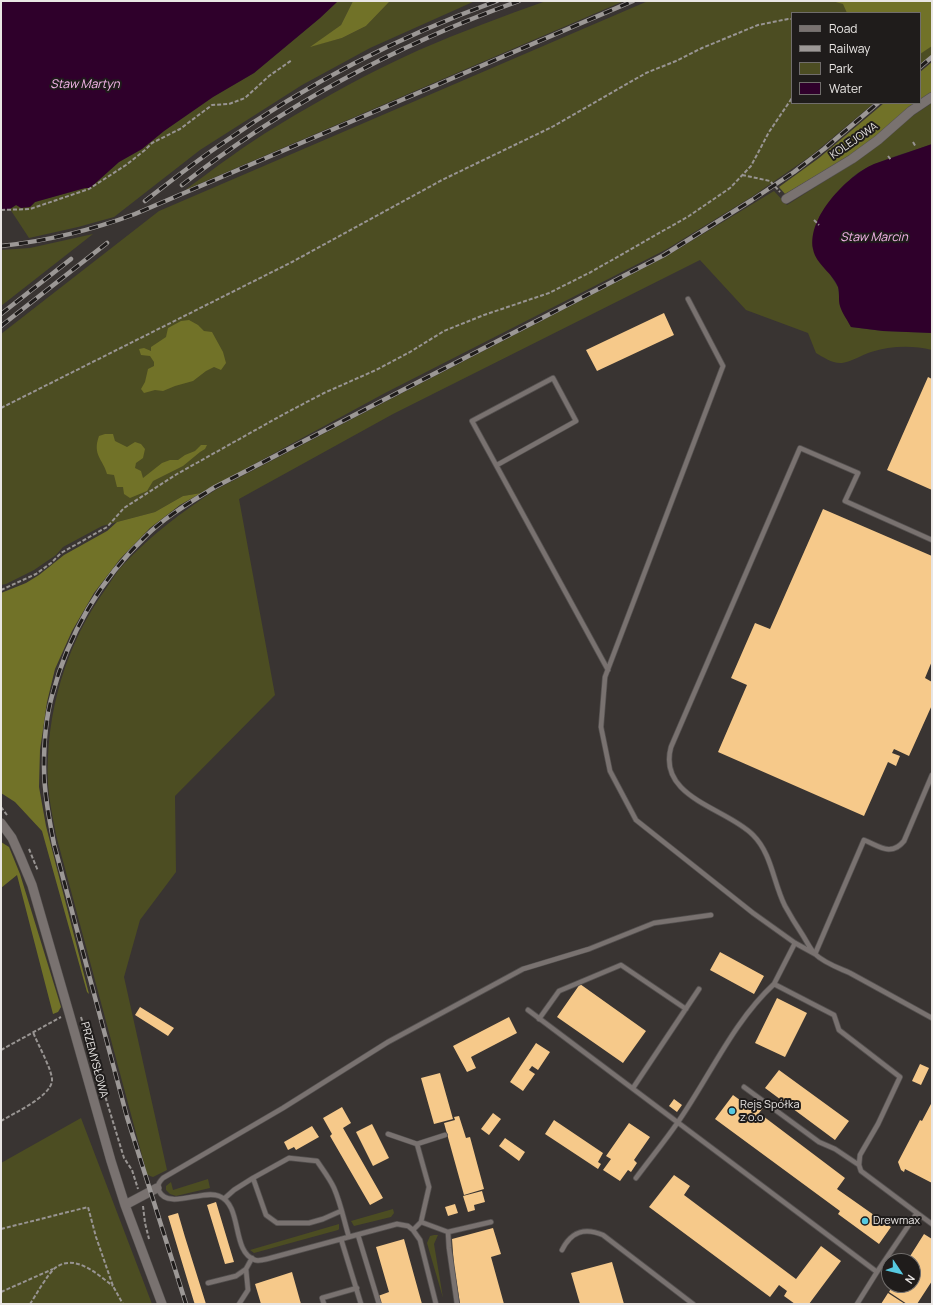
<!DOCTYPE html>
<html>
<head>
<meta charset="utf-8">
<style>
	body { margin:0 }
	#map { position:relative; width:933px; height:1305px; overflow:hidden; background:#393432; font-family:Manrope,sans-serif }
	canvas { display:block }
	.frame { position:absolute; inset:0; border:2px solid #e9e6e4; pointer-events:none }
	.legend { position:absolute; left:791px; top:12px; width:130px; height:92px; box-sizing:border-box; background:#1f1c1b; border:1px solid #706d6b; margin:0; padding:5px 7px; list-style:none; font-size:12px; color:#e9e6e4 }
	.legend li { display:flex; align-items:center; gap:8px; height:20px }
	.legend b { width:20px; border:1px solid #706d6b }
	.north { position:absolute; left:881px; top:1253px; width:40px; height:40px; box-sizing:border-box; background:#1f1c1b; border:1px solid #706d6b; border-radius:50%; rotate:125deg; font-size:11px; font-weight:700; line-height:16px; text-align:center; color:#e9e6e4 }
	.north::after { content:''; display:block; margin:auto; width:14px; height:18px; background:#56c9e0; clip-path:polygon(50% 0,100% 100%,50% 72%,0 100%) }
</style>
</head>
<body>
<div id="map">
<canvas width="933" height="1305"></canvas>
<div class="frame"></div>
<ul class="legend">
<li><b style="height:5px;background:#797270"></b>Road</li>
<li><b style="height:5px;background:#9c9896"></b>Railway</li>
<li><b style="height:11px;background:#4c4d22"></b>Park</li>
<li><b style="height:11px;background:#2f002b"></b>Water</li>
</ul>
<div class="north">N</div>
</div>
<script>
const context = document.querySelector('canvas').getContext('2d');
context.lineJoin = 'round';
function fill(path, color) {
  context.fillStyle = color;
  context.fill(path, 'evenodd');
}
function trace(path, color, width, dash) {
  context.strokeStyle = color;
  context.lineWidth = width;
  context.lineCap = dash ? 'butt' : 'round';
  context.setLineDash(dash || []);
  context.stroke(path);
}
function drawText(font, color, halo, rows, align = 'center') {
  context.font = font + ' Manrope,sans-serif';
  context.lineWidth = 4;
  context.setLineDash([]);
  context.textBaseline = 'middle';
  context.strokeStyle = halo;
  context.fillStyle = color;
  for (const [text, x, y, turn = 0] of rows) {
    context.save();
    context.translate(x, y);
    context.rotate((+turn || 0) * Math.PI / 180);
    context.textAlign = isNaN(turn) ? turn : align;
    if (halo) context.strokeText(text, 0, 0);
    context.fillText(text, 0, 0);
    context.restore();
  }
}
const green = new Path2D(`
	M338,1H353L341,25L312,46L342,38L366,26L390,1H475L370,48L302,85L200,150L114,217L78,227L29,238L10,209L16,205L30,207L35,202L85,188H90L119,162L142,149L164,131L213,97L254,73L320,18Z
	M546,1H624L185,190C215,168 245,145 277,126C323,98 370,72 419,50C461,32 503,16 546,1Z
	M648,1H932V55L920,65V13H792V103H874L812,155L753,196L667,249L385,393L201,493L183,496L155,512L102,526L63,547L56,555L34,570L6,584L1,585V334L159,211Z
	M932,103V144C908,153 876,160 855,175C841,187 830,202 819,217L831,276L838,287L840,306L851,327L883,331L932,333V350C912,345 890,346 871,352C862,355 851,362 842,363C833,364 823,357 816,353L808,333L746,310L700,260L393,414L239,499L275,695L175,796L176,872L140,920L124,977L167,1170L153,1177L150,1176L147,1174L56,835C53,818 49,801 48,784C45,714 66,643 107,587C112,580 117,571 123,565C151,535 183,511 217,489L665,257L774,191L787,205L850,165L914,115Z
	M93,234L1,306V250L30,248Z
	M81,1118L152,1304H1V1163Z
	M208,1179L210,1188L176,1196L170,1194L166,1190V1186L171,1182L173,1190Z
	M393,1209L394,1213L391,1217L354,1226L351,1221Z
	M339,1224V1229L338,1230L254,1253L250,1250Z
	M434,1235H438L434,1244L443,1298L427,1243L430,1236Z`);
const forest = new Path2D(`
	M353,1H390L366,26L342,38L310,47L341,25Z
	M832,1H932V46L920,54V13H847L843,4Z
	M932,62V94L920,102V72Z
	M884,103H919L863,148L785,194L779,187L819,158Z
	M189,320L198,325L204,331L212,332L223,352L226,363L221,370L214,367L206,371L193,381L175,386L163,391L155,390L144,393L141,389L145,382L148,369L154,366V362L150,356L141,355L139,349L144,348L151,351V347L166,337L168,328L181,321Z
	M105,434H113L115,441L127,447L135,442L141,444L145,449L143,458L136,463L135,468L141,471L143,478L162,463L170,460H178L185,455L195,451L201,445H207L205,449L200,452L183,466L153,481L147,491L130,498L124,494L123,487H117L114,475L107,474C103,459 92,455 99,436Z
	M201,493L180,505L150,528L120,559L94,593L72,631L55,669L47,702L40,750L39,787L46,826L89,994L87,992L42,831L15,802L1,793V593L26,583L39,575L64,555L107,531L117,522L155,512L183,496Z
	M1,842L9,847L20,874L61,1007L58,1012L53,1014L17,875L1,888Z`);
const water = new Path2D(`
	M1,1H338L320,18L254,73L213,97L164,131L142,149L119,162L90,188H85L35,202L30,207L21,208L16,205L10,209L1,210Z
	M932,144V333L883,331L851,327C848,321 842,313 840,306C838,300 840,293 838,287C833,273 816,265 813,249C807,217 847,176 874,164C893,157 913,151 932,144Z`);
const building = new Path2D(`
	M664,313L674,335L597,371L586,350Z
	M928,377L932,379V490L887,470Z
	M823,509L932,556V661L925,678L932,682V705L909,756L894,749L892,753L900,756L896,766L888,762L864,816L718,752L747,685L731,678L755,623L770,629Z
	M720,952L764,976L754,994L710,970Z
	M580,984L646,1031L623,1063L557,1017Z
	M777,998L807,1013L785,1057L755,1043Z
	M140,1007L174,1028L168,1036L135,1015Z
	M509,1017L517,1033L471,1057L476,1068L467,1072L453,1046Z
	M536,1043L550,1052L538,1070L532,1066L529,1070L535,1074L523,1091L510,1082Z
	M920,1064L929,1068L921,1085L912,1081Z
	M779,1070L849,1121L835,1140L765,1088Z
	M440,1073L453,1119L434,1124L421,1078Z
	M733,1095L755,1111L759,1105L763,1108L759,1113L845,1178L837,1189L891,1227L879,1244L838,1214L840,1211L715,1119Z
	M674,1099L682,1105L677,1112L669,1106Z
	M932,1102V1183L905,1169L904,1172L901,1170L898,1162L920,1120L922,1121Z
	M342,1107L351,1123L343,1128L383,1198L370,1205L330,1136L332,1134L323,1118Z
	M493,1113L501,1119L489,1135L481,1129Z
	M459,1116L466,1138L470,1137L484,1189L464,1195L444,1123L455,1120L454,1117Z
	M554,1120L603,1153L598,1162L601,1164L598,1169L545,1134Z
	M629,1123L650,1137L634,1160L637,1163L631,1172L628,1170L620,1181L603,1170L611,1159L606,1156Z
	M372,1124L389,1158L373,1166L356,1132Z
	M312,1126L319,1137L296,1150L294,1147L288,1150L284,1142Z
	M505,1138L525,1152L519,1161L499,1146Z
	M674,1175L690,1186L684,1195L796,1279L821,1246L841,1261L809,1304H795L784,1296L787,1291L779,1285L770,1297L649,1207Z
	M482,1191L485,1202L474,1205L475,1210L468,1212L463,1196Z
	M216,1202L234,1262L225,1264L207,1205Z
	M455,1204L458,1213L448,1216L445,1207Z
	M178,1213L185,1237L206,1304H195L194,1302L168,1216Z
	M493,1228L501,1254L491,1257L504,1304H460L454,1266L452,1239Z
	M924,1234L932,1239V1281L917,1304H907L889,1292L893,1285H913V1261H907Z
	M404,1239L422,1304H381L378,1296L389,1292L376,1247Z
	M612,1262L624,1304H580L571,1273Z
	M292,1272L301,1304H261L255,1284Z
	M888,1293L905,1304H881Z`);
const path = new Path2D(`
	M913,142L916,147
	M888,156L891,160
	M742,175L770,181L780,192
	M1,210L30,209L89,189L126,165L145,150L152,143L180,129L212,105L229,104L245,98L269,76L292,60
	M814,220L819,225
	M1,408L292,262L442,180L552,127L646,73L676,61L702,48L758,25L788,19H792
	M1,590L36,574L51,563L61,553L107,527L124,508L177,474L284,414L324,393L376,370L410,352L444,331L484,315L549,293L591,272L689,216L730,188L751,166L769,132L792,98
	M1,807L7,815
	M29,849L38,871
	M81,1017L124,1158L132,1170L138,1189
	M1,1050L61,1017
	M1,1121C14,1113 50,1097 52,1081C53,1071 37,1043 33,1032
	M143,1206L145,1223L149,1239
	M1,1229L88,1207L96,1237L113,1286L123,1304
	M1,1292L53,1269
	M30,1304C36,1295 47,1275 55,1268C75,1253 97,1274 113,1286`);
const service = new Path2D(`
	M688,299L723,366L605,677L601,727L610,771L636,820L753,913L795,943L815,954L864,840C879,846 891,857 904,841L932,775
	M497,465L576,421L553,378L472,421L608,670
	M932,540L845,501L858,473L800,448L671,747C657,798 727,808 753,835C772,854 773,882 785,906C790,915 796,925 802,934C806,940 810,949 815,954C824,963 839,968 850,973C877,988 905,1003 932,1018
	M774,984L795,943
	M528,1010L877,1272L857,1304
	M539,1019L559,991L621,965L686,1009
	M744,1087L819,1142L835,1149L859,1165L861,1171L917,1213
	M633,1088L699,989
	M388,1134L417,1144L445,1135
	M636,1178C650,1159 665,1141 678,1122C710,1076 733,1022 774,984L834,1015L839,1030L900,1077L878,1124L860,1155L859,1165
	M225,1198L234,1190L253,1178
	M341,1211L323,1219L309,1223H277L266,1215L253,1178L289,1158L317,1161C323,1170 330,1179 334,1188C341,1204 344,1221 349,1237
	M421,1222L448,1232L449,1248L457,1304
	M413,1230L421,1222L429,1187L417,1144
	M448,1232L491,1222
	M358,1235L379,1304
	M341,1239L361,1304
	M562,1250C571,1232 584,1227 603,1235L693,1304
	M877,1272L917,1213L932,1224
	M208,1283L236,1276L246,1269L252,1258
	M239,1304L248,1290L246,1269
	M324,1304L322,1298L357,1288
	M436,1304L420,1240L413,1230L408,1226L397,1224L267,1259C263,1260 258,1261 255,1260C231,1252 243,1205 219,1196C203,1189 168,1210 159,1191C156,1186 159,1182 163,1178L283,1108L388,1042L523,969L589,949L654,923L711,915`);
const minor = new Path2D(`
	M786,199L852,159L878,140L911,111L932,97
	M1,823L12,838L20,856L32,885L69,1013L111,1161L125,1205L162,1304
	M125,1205L157,1188`);
const rail = new Path2D(`
	M920,67L932,57
	M182,185C284,105 397,45 519,1
	M145,201C171,181 196,161 223,143C307,84 400,36 497,1
	M1,246C47,241 92,230 135,214L633,1
	M1,314L71,259
	M1,326L107,243
	M186,1304L127,1117L54,844C49,818 44,792 44,766C44,744 46,717 52,696C68,635 100,580 146,536C166,516 191,502 215,487L664,255L752,200L794,172L824,149L878,103`);
const markers = [
	[732,1111,4,"#56c9e0"],
	[865,1221,4,"#56c9e0"]
];
const streetNames = [
	["KOLEJOWA",854,141,-35],
	["PRZEMYSŁOWA",94,1060,75]
];
const poiNames = [
	["Rejs Spółka",740,1105],
	["z o.o",740,1118],
	["Drewmax",873,1221]
];
const waterNames = [
	["Staw Martyn",85,85],
	["Staw Marcin",874,238]
];
fill(green, '#4c4d22');
fill(forest, '#717228');
fill(water, '#2f002b');
fill(building, '#f6c98a');
trace(service, '#54504f', 6);
trace(minor, '#54504f', 10);
trace(path, '#989492', 2, [4, 2]);
trace(service, '#797270', 4.5);
trace(minor, '#797270', 9);
trace(rail, '#9c9896', 4.5);
trace(rail, '#1f1c1b', 3, [9]);
for (const [x, y, r, color] of markers) {
  const dot = new Path2D();
  dot.arc(x, y, r, 0, 2 * Math.PI);
  context.fillStyle = color;
  context.fill(dot);
  trace(dot, '#1f1c1b', 1.5);
}
drawText('11px', '#e9e6e4', '#1f1c1b', streetNames);
drawText('11px', '#e9e6e4', '#1f1c1b', poiNames, 'left');
drawText('italic 12px', '#f8b8ec', '#1f1c1b', waterNames);
</script>
</body>
</html>
